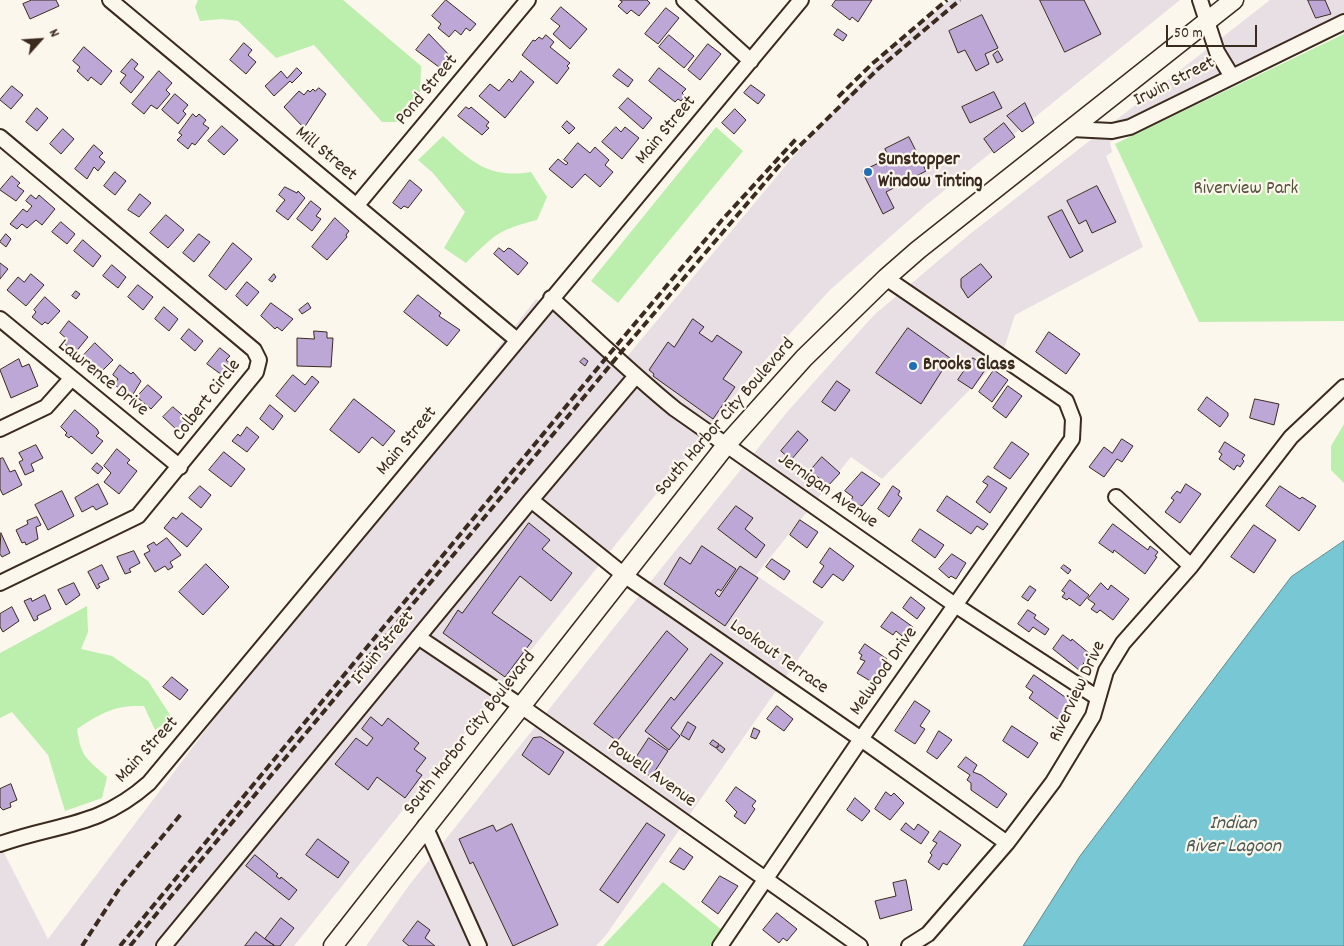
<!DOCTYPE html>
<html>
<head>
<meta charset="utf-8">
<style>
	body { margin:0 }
	#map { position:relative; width:1344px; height:946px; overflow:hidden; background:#fbf7ec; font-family:Dekko,sans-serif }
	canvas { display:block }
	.north { position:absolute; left:15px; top:15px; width:50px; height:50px; -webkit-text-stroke:4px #fbf7ec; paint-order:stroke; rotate:64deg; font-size:14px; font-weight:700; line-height:20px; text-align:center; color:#3b2a1e }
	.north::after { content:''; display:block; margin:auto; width:18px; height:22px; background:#3b2a1e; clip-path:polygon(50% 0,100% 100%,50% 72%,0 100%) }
	.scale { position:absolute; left:1166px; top:25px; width:91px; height:22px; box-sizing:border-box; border:2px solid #3b2a1e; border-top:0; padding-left:6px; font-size:15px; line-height:18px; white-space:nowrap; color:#3b2a1e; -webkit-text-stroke:4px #fbf7ec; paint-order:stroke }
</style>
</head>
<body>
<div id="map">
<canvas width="1344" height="946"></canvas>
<div class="north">N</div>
<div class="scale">50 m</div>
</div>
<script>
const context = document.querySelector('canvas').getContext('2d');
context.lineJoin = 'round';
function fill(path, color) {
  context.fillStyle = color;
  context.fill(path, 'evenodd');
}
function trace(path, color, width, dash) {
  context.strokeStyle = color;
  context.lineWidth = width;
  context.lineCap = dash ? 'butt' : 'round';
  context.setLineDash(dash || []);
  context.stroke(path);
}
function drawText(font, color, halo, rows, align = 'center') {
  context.font = font + ' Dekko,sans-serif';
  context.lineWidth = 4.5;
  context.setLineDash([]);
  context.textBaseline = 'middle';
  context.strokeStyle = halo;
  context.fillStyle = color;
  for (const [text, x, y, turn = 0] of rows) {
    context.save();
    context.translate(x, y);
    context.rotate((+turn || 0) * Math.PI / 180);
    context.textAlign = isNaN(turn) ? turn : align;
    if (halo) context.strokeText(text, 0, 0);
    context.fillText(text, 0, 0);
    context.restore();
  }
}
const built = new Path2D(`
	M950,0H1180L925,206L830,290L749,378L294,946H0V845L48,939L398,475L536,299L625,359L792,158L880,60Z
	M1270,0H1344V28L1110,142L1112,152L1106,156L1143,247L1015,315L1001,358L882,479L851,457L756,575L824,622L606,935L596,946H366L410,884L655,576L788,411L874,315L970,234Z`);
const green = new Path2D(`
	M198,0H343L421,66L420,101L401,122H382L314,45L276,58L238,21L222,19L200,21L195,7Z
	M1344,34V321L1199,322L1115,144Z
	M716,127L743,151L618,303L591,281Z
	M443,136C472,162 489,179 531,172L547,197L537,220C498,230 494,235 466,263L444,248L465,212L433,173L418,160Z
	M1344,424V483L1331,470V446Z
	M87,606L88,632L81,649L112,656L148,681L172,718L155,730L144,706C114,705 101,713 77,729C81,759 88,759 107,777L102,798L65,811L48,755L12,712L0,718V653Z
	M663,882L722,930L710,946H603Z`);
const water = new Path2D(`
	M1344,541V946H1023L1080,856L1291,577Z`);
const building = new Path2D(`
	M32,0H56L59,6L30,19L23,4Z
	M446,0L476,24L470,31L466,28L461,35L455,30L449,37L438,28L441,24L432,16Z
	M620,0H647L650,3L639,16L631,10L627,14L618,6L622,2Z
	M836,0H872L858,22L852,17L850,20L832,6Z
	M1040,0H1084L1101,34L1065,52Z
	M1308,0H1325L1331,14L1316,18Z
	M561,7L587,29L570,49L553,34L560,26L551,19Z
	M666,8L679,18L658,44L645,34Z
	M982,15L998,48L985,54L989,64L976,71L965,50L958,53L949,31Z
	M838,29L847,35L843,41L834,35Z
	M429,34L452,58L443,70L416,50Z
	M546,35L554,42L550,47L570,63L567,66L569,68L557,84L522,55L533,40L535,41L539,37L542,39Z
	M669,35L694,56L684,68L659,47Z
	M244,43L252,50L248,55L256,62L246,74L230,60Z
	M708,44L721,54L700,80L688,70Z
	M84,47L112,71L101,85L91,77L88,81L77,71L80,67L73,61Z
	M998,51L1003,60L997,63L993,55Z
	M132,59L138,64L134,69L144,77L131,93L120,83L126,75L121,72Z
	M297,68L302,73L292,83L290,81L274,96L265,86L281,71L287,78Z
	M659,68L686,89L682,93L685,96L681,101L678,99L675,102L649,81Z
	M619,69L633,80L628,87L613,76Z
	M159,71L172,83L166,90L170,94L157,109L151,105L144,114L132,104Z
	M521,71L534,82L505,118L479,96L490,84L499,91L509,79L512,82Z
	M751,85L765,95L758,104L744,93Z
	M12,86L23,95L11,109L0,100Z
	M319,88L326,94L304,128L284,107L299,91L304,95L308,90L310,92L313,89L315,91Z
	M994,92L1002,108L970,123L962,107Z
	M175,94L188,105L183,111L186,114L178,124L162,110Z
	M628,98L652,118L643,129L619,108Z
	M1025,103L1034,123L1022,132L1007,116Z
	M466,107L469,109L471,107L489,122L486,126L489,128L482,135L458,116Z
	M37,108L48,118L37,131L26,122Z
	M735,109L746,120L734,134L722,123Z
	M193,114L196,117L199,114L206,120L203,124L209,128L195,145L192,143L188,149L177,140L182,135L179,133Z
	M567,121L575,128L569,134L562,127Z
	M1004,123L1015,137L994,153L984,139Z
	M222,126L238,140L224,155L208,141Z
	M616,127L621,132L625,127L639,138L622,159L602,142Z
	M63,129L74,139L61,154L50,144Z
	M909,137L926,171L886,192L894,208L883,214L862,171L889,158L885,149Z
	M578,143L590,153L595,147L609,160L605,165L613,172L600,187L585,174L572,188L549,169L558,159L566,165L568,163L564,160Z
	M94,145L103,153L99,157L105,162L98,171L94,167L87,179L75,169Z
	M115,172L126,181L115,195L104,186Z
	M12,176L20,183L17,186L24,191L16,201L0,190Z
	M410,180L422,190L408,208L404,206L401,209L393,203Z
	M1097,186L1116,222L1092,233L1086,220L1079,224L1067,201Z
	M285,187L297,193L298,191L305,198L288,220L276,211L285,200L279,195Z
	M140,194L151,203L139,217L128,210Z
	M31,195L36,199L39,195L55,209L42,225L36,220L27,228L22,224L17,229L10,224L23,209L27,212L32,206L26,201Z
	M311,201L321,209L316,216L321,219L312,231L297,219Z
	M1062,210L1083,251L1070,258L1048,217Z
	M166,215L184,230L168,248L150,233Z
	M335,218L349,231L346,235L347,237L327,260L312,247Z
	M61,222L75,234L67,244L52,232Z
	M6,234L11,239L6,247L0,242Z
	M199,234L210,242L194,262L183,253Z
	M83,240L101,256L93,267L74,251Z
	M233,243L252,259L226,290L209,276Z
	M499,248L504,252L508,248L511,249L528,263L518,275L494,254Z
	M0,263L8,269L0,279Z
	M981,264L992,277L968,298L961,287V279Z
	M112,265L126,277L118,288L103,276Z
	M31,274L44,285L26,306L7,290L18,277L24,282Z
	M274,274L276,277L272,282L269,280Z
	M247,282L259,292L247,306L236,296Z
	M138,285L153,297L143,310L128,297Z
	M76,291L80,294L76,299L72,296Z
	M418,295L441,313L439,316L460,330L447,346L404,312Z
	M45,297L60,311L48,324L45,322L42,325L32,317L36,312L34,310Z
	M271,303L293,319L282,331L277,327L275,329L261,316Z
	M308,303L311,308L302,314L299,310Z
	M164,307L178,319L169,331L155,319Z
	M693,319L704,327L699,333L712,342L717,335L742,352L723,379L735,387L713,419L653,376L654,374L649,370L668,342L674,347Z
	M69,321L88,337L75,353L65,344L68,340L60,333Z
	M908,328L950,358L921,404L876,373Z
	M189,329L203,341L195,351L181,339Z
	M314,331L327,332V338H333L331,367L297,366V338L314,339Z
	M1049,332L1080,354L1066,374L1036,352Z
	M95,343L113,360L101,372L84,355Z
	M220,348L230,356L226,360L231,364L222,375L207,364Z
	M584,358L588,361L585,366L580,362Z
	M973,358L987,367L972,389L958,380Z
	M19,359L22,367L29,364L38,386L11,398L0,370Z
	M120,365L131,374L133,372L141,381L132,396L129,397L114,384L118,379L113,375Z
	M994,370L1008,380L992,402L979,392Z
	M293,375L305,385L312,376L319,382L295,412L276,396Z
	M837,381L850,390L835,411L822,402Z
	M148,385L162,397L151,409L137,397Z
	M1008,386L1022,396L1006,418L993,408Z
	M1207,397L1228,413V416L1220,427L1198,410Z
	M354,399L395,431L383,446L372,437L359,453L330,430Z
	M1255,399L1279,404L1274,425L1250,418Z
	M270,405L283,416L273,430L260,419Z
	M173,407L187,419L177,430L163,417Z
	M75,410L97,429L99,433L96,436L103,441L92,454L71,436L69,438L65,435L67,433L61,427Z
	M247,427L259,437L247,452L232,441L238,434L240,436Z
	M798,431L808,440L791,460L781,451Z
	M1122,439L1133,446L1122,462L1117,459L1104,477L1089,467L1104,447L1112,453Z
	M1012,442L1029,454L1010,479L994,468Z
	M1225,442L1245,455L1242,459L1244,461L1240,467L1237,465L1234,470L1219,459L1222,454L1219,452Z
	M36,445L43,458L31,464L34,471L25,475L19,462L23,460L19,453Z
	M117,449L130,460L127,463L137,471L119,494L104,482L111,473L104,466Z
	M224,452L245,469L231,487L209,470Z
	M822,457L840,473L826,488L821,485L824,482L810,471Z
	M3,458L10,472L15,470L22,485L3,495L0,489V459Z
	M97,463L103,468L98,474L92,469Z
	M862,472L880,484L862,506L860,505L858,507L850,501L853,497L845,491Z
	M988,476L1007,488L990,513L976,502L988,485L983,482Z
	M98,484L108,504L96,510L93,506L82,512L75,498Z
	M1186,484L1201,494L1180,523L1165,512L1174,500L1171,498L1177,491L1180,493Z
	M200,486L211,495L201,508L189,498Z
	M893,486L900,491L898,495L902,498L889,517L878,509Z
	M1280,486L1300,499L1302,497L1316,506L1299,531L1266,506Z
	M62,491L74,516L48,530L35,505Z
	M947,496L988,524L983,530L977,526L971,534L937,511Z
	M736,506L753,518L745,529L765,545L756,558L718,529Z
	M182,513L202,529L187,547L164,528L173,517L176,519Z
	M37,517L41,525L36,527L38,539L26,545L25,542L22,543L16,530L28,524L27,521Z
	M800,520L818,532L807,548L790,535Z
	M529,523L550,540L542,549L572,573L551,601L520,576L492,613L532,641L505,677L443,633L458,610L462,613Z
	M1113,524L1148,550L1150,546L1158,552L1155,556L1157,557L1145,574L1114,550L1113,553L1099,543Z
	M1254,525L1276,540L1254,573L1231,557Z
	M920,529L944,545L935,558L912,541Z
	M1,533L10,553L2,557L0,554Z
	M167,538L181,555L170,562L173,567L168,570L165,566L155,572L144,554L150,551L147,546L154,542L156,545Z
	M702,546L736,569L721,591L718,589L715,593L719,597L740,566L758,578L725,626L664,584L680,557L690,564Z
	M830,548L854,566L843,581L833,574L822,588L813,582L824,566L820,563Z
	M134,551L140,563L129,569L131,572L125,574L117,557Z
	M952,554L966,563L956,579L951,576L949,578L939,569Z
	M772,559L790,571L784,580L766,567Z
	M206,564L229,587L203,615L179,592Z
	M102,565L109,579L98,584L100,587L97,589L88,572Z
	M1064,565L1071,570L1068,574L1061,568Z
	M1070,580L1089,595L1080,606L1069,598L1067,600L1062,597L1065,593L1062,591Z
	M74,583L80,595L66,605L58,590Z
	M1101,583L1108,590L1111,585L1129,599L1113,620L1100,610L1097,613L1091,609L1095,604L1088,599Z
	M1030,586L1036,590L1028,601L1022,597Z
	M45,595L51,609L37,616L38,619L34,621L24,601L31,598L32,601Z
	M911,597L925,608L917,619L903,608Z
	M12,607L19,621L3,632L0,627V614Z
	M1028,610L1036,615L1034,618L1049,629L1045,635L1033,627L1029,632L1018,624Z
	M892,612L913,627L907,636L904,633L902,636L896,631L893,635L881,627Z
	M667,631L688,649L617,741L594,724Z
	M1063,635L1071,641L1072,639L1090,654L1079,670L1053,649Z
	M865,644L887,659L872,682L857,673L865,661L860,659L862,655L859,653Z
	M711,654L723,663L671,728L680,736L669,750L645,731L671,697L674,700Z
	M1034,675L1072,702L1059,720L1029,698L1033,692L1026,687Z
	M172,677L188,690L180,700L163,687Z
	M915,701L930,711L920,726L925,729L915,744L895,731Z
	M777,706L793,719L784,731L767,719Z
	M371,717L382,726L388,718L419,743L414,749L426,758L416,771L422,775L405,798L377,777L368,790L335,764L356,738L367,746L373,738L362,729Z
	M688,722L696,727L689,740L681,735Z
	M1012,726L1038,743L1028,758L1003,741Z
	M754,728L760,731L756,739L751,737Z
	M939,731L952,740L937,759L927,752Z
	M541,737L564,752L549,775L522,755L533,738Z
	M649,738L668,751L651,777L632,764Z
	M713,740L719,744L716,748L710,744Z
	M720,745L725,749L722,753L717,749Z
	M966,757L977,765L973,772L981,775L1007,794L997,808L971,790V783L967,780L970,775L958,767Z
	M11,784L17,800L10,803L11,807L3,810L0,807V789Z
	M736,787L756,801L752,806L755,809L745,824L734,816L737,812L726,801Z
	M886,792L891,796L894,793L904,803L890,820L875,809Z
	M855,798L870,811L862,821L847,810Z
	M647,823L665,835L618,903L600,890Z
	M906,823L914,830L918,824L929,832L921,844L901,830Z
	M512,824L558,925L513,946L473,862L470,864L459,839L493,825L496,831Z
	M940,831L961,845L947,865L943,863L939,870L928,862L932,855L930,853L937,843L933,841Z
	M318,839L349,862L338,878L306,855Z
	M680,848L693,857L684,870L670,862Z
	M255,855L278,874L276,876L280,879L281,877L297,890L289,900L246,866Z
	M720,876L738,886L718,914L702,902Z
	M906,880L912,910L880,919L875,901L896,896L893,883Z
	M777,913L797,929L787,941L783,938L779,943L763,930Z
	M281,918L294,928L280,946H275L265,939Z
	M418,921L430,930L425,938L435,946H409L403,941Z
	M256,932L265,939L275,946H245Z`);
const minor = new Path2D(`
	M110,0L517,340
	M684,0L751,61
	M1200,0L1217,52L1231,75
	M1071,129L1112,131L1130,127L1344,22
	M0,137L254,350L259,360L256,372L138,516L0,583
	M357,205L528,0
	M551,298C592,335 632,374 675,409L955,605L1098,698
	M0,319L180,467
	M0,429L46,407L71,379
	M1116,497L1191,566
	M531,500L624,575L861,739L1007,843
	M418,637L521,706L860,946
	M425,826L479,946
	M0,844C59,823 98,828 149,783L801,0
	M164,946L531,500L635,377
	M720,946L861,739L1072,439L1073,419L1066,401L886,278
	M909,946L928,934L1007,843L1053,782L1093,716L1106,671L1123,643L1191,566L1291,437L1344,387`);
const major = new Path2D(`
	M333,946L727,444L804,358L886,278L918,250L1234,0`);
const rail = new Path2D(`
	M838,97L872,64L947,0
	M82,946L121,886L182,813
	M120,946L611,352L722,220L796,139
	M130,946L617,357L779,166L878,69L960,0`);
const markers = [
	[868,172,5,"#1f6fb2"],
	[913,366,5,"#1f6fb2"]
];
const streetNames = [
	["Irwin Street",1175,83,-27],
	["Pond Street",428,91,-50],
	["Main Street",667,131,-50],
	["Mill Street",325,155,40],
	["Lawrence Drive",102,379,39],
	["Colbert Circle",208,401,-52],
	["South Harbor City Boulevard",726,418,-49],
	["Main Street",408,442,-50],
	["Jernigan Avenue",827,492,35],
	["Irwin Street",384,649,-51],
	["Lookout Terrace",778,658,35],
	["Melwood Drive",885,672,-55],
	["Riverview Drive",1079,692,-65],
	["South Harbor City Boulevard",471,734,-52],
	["Main Street",148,751,-47],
	["Powell Avenue",651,775,35]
];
const poiNames = [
	["Sunstopper",878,161],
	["Window Tinting",878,183],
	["Brooks Glass",923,366]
];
const parkNames = [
	["Riverview Park",1246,190]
];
const waterNames = [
	["Indian",1233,825],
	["River Lagoon",1233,848]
];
fill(built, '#e8dfe5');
fill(green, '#bceead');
fill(water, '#78c7d5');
trace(water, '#60888c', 1);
fill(building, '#bca7d6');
trace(building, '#3b2a1e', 1);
trace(minor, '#3b2a1e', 18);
trace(major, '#3b2a1e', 21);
trace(minor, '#fbf7ec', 14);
trace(major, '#fbf7ec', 18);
trace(rail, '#3b2a1e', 4, [8, 4]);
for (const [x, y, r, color] of markers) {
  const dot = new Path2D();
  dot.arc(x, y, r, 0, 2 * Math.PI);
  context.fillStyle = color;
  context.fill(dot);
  trace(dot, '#fbf7ec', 2);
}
drawText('19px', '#3b2a1e', '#fbf7ec', streetNames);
drawText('bold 19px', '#3b2a1e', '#fbf7ec', poiNames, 'left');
drawText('19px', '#55513b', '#fbf7ec', parkNames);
drawText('italic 20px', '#4d5955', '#fbf7ec', waterNames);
</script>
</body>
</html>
